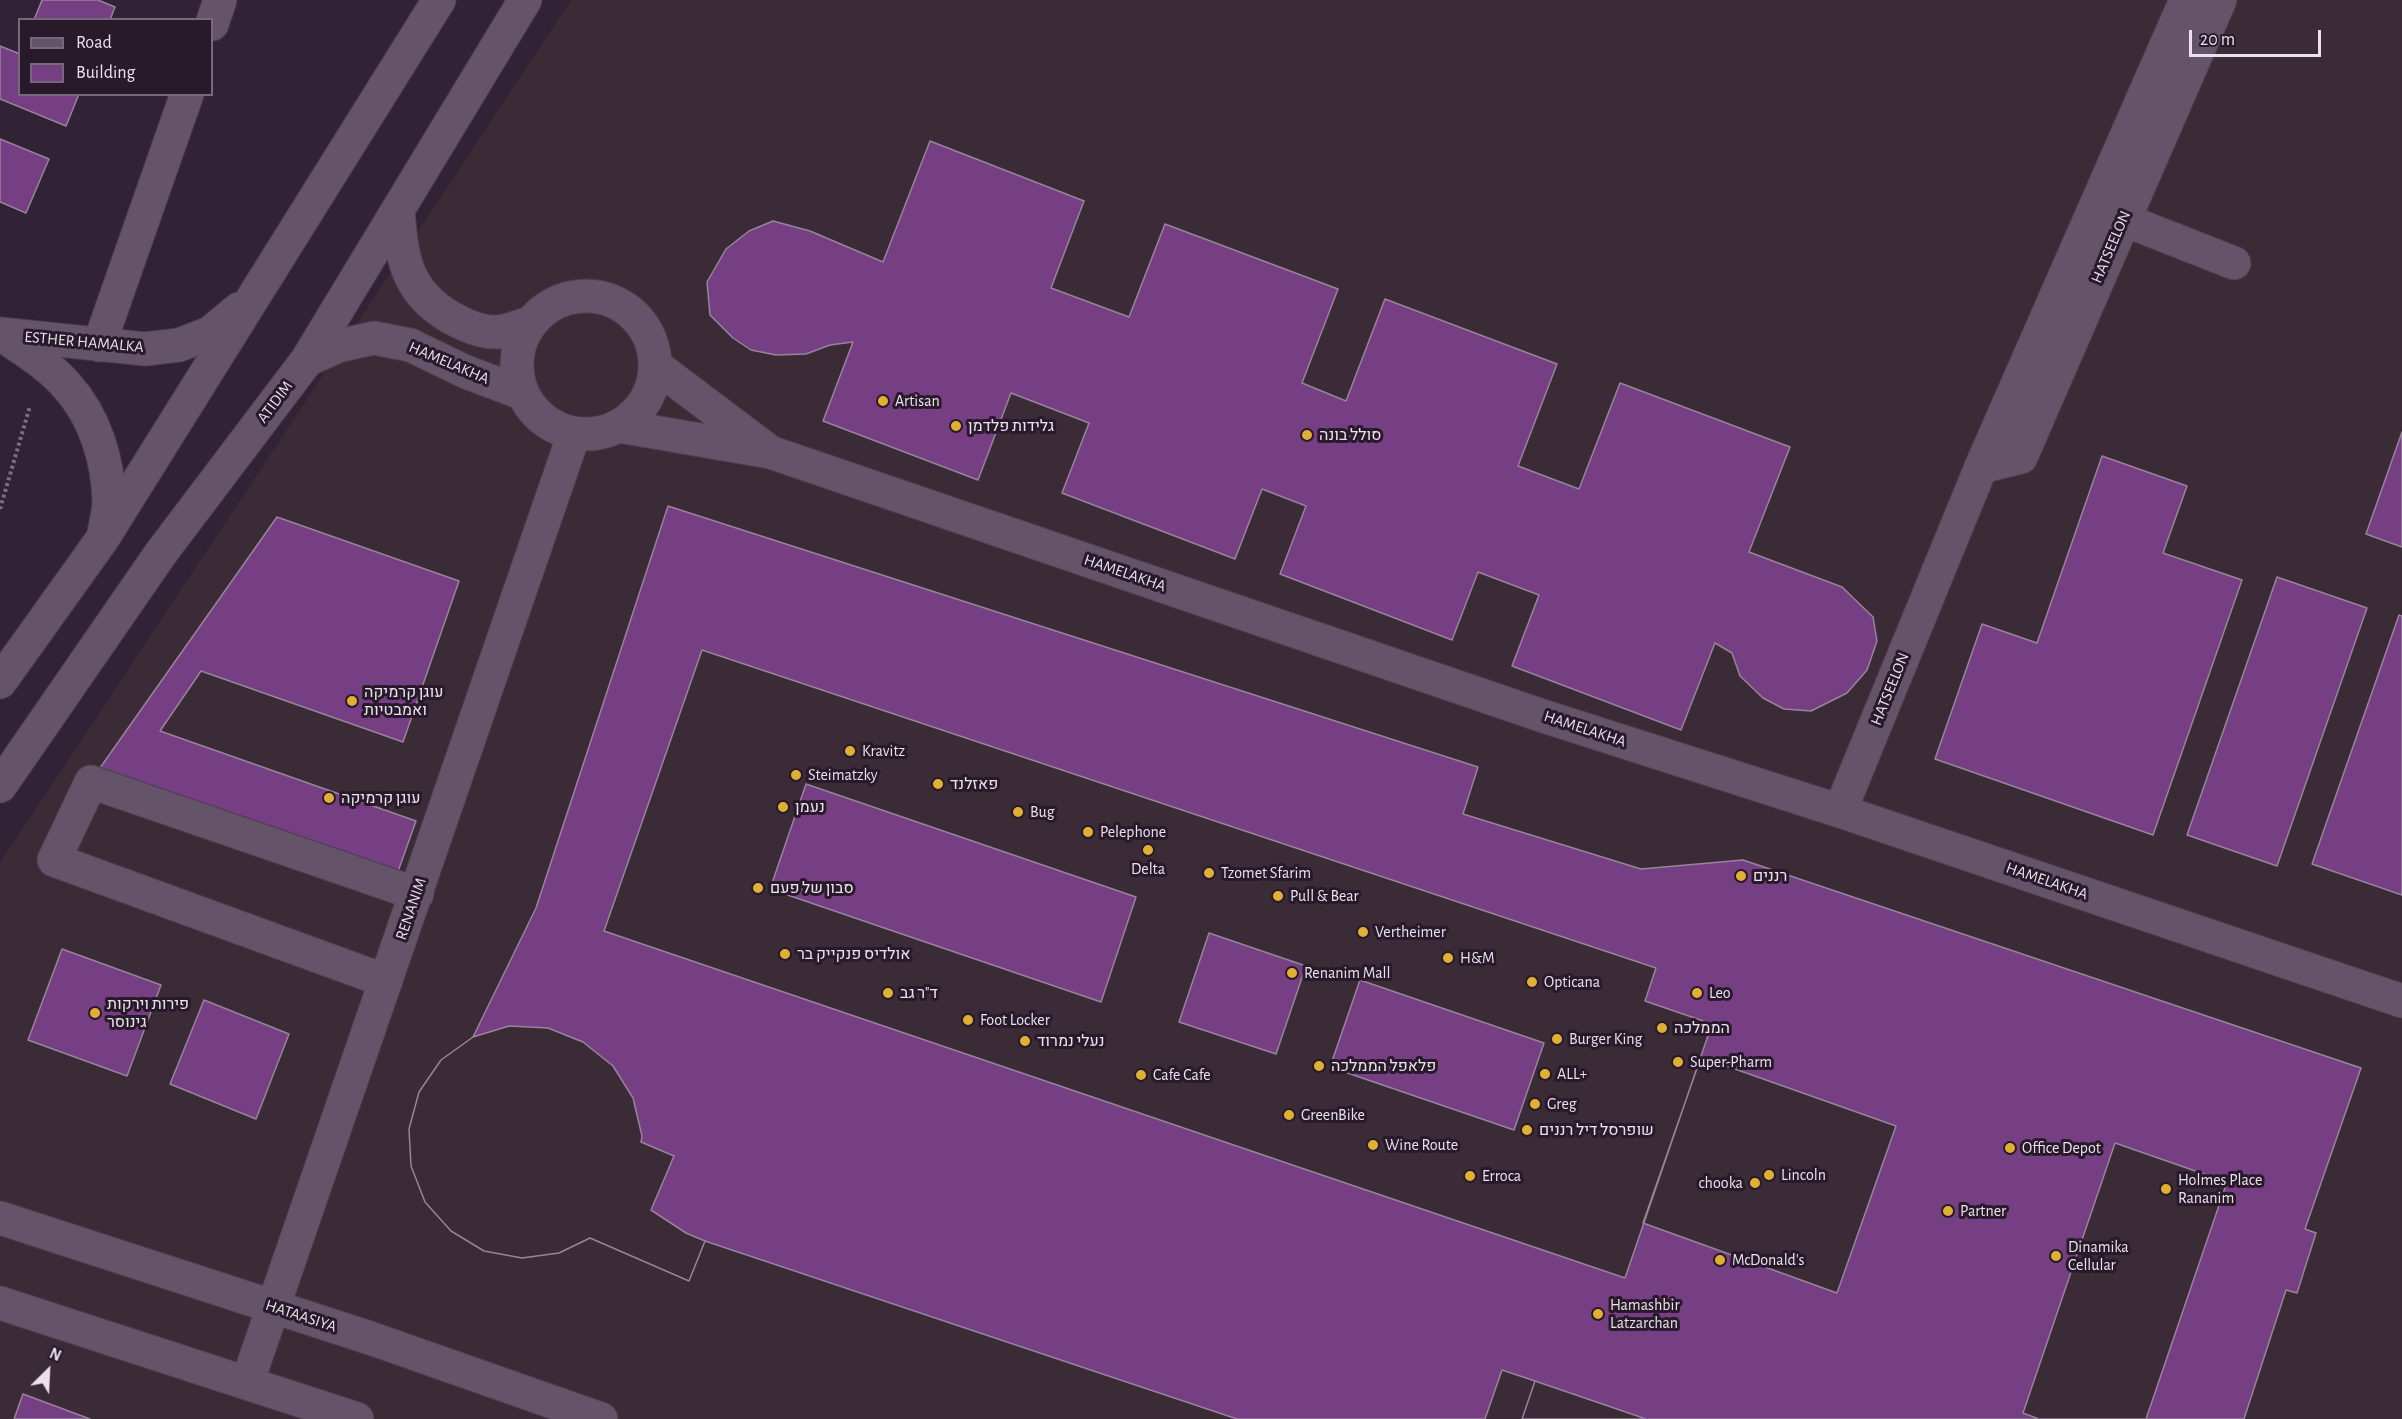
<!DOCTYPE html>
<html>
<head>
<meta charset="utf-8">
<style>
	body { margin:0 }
	#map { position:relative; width:2402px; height:1419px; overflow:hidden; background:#322235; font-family:"Alegreya Sans",sans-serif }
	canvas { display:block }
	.legend { position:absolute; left:18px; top:18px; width:195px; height:78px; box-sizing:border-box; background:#28192b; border:2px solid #766979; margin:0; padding:8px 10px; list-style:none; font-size:18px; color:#ebe1ed }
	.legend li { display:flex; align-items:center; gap:12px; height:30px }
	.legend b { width:30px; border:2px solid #766979 }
	.north { position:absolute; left:18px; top:1341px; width:60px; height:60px; -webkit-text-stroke:4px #28192b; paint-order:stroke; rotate:24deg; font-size:16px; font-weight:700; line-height:24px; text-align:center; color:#ebe1ed }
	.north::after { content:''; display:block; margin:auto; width:21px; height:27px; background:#ebe1ed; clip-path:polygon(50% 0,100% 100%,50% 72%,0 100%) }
	.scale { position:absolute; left:2189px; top:30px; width:132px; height:27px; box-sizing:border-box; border:3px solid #ebe1ed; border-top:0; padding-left:8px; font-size:18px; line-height:21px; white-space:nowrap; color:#ebe1ed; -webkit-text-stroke:4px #28192b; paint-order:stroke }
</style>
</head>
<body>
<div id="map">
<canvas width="2402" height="1419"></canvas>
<ul class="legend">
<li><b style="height:8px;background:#655469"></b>Road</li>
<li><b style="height:16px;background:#773f83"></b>Building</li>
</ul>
<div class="north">N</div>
<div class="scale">20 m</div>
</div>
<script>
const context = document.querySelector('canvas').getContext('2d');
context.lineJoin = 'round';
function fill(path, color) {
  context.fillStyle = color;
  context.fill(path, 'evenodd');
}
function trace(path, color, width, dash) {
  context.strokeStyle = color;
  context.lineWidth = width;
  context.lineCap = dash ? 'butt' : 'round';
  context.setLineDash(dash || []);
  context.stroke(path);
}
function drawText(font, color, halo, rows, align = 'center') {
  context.font = font + ' "Alegreya Sans",Heebo,sans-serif';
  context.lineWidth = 6;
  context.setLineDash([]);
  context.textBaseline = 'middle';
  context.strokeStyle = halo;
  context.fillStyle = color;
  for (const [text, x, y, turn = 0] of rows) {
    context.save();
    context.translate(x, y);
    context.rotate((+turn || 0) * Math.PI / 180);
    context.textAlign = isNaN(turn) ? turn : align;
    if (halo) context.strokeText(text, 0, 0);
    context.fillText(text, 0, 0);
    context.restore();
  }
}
const industrial = new Path2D(`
	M571,0H2402V1419H0V863Z`);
const building = new Path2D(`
	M42,0H98L115,7L110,20H34Z
	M0,46L20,54V94H79L66,126L0,99Z
	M0,139L49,159L26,213L0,202Z
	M930,141L1084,201L1051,288L1129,317L1165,224L1338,289L1302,383L1346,401L1385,299L1557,364L1518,466L1579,489L1620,383L1790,447L1749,552L1842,587L1873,617L1877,641L1867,670L1847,693L1811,711L1784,709L1763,698L1740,676L1732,653L1715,643L1681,730L1512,666L1539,595L1478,572L1452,640L1280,574L1306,506L1262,489L1235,559L1062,493L1089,423L1011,393L978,480L823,421L853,342L830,345L806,354L776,355L751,350L733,338L710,315L707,282L726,249L749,231L773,221L810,231L883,262Z
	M2402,432V547L2366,534Z
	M2102,456L2187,486L2163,553L2242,580L2153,835L1935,759L1982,624L2037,643Z
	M668,506L1478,767L1463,814L1641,869L1743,860L2361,1068L2305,1229L2316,1233L2297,1293L2286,1290L2244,1419H1522L1535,1381L1502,1370L1485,1419H1237L705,1241L689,1281L590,1238L559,1253L522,1258L484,1251L451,1231L425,1202L411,1166L409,1129L419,1092L441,1060L473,1037L536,908Z
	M277,517L459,581L403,742L201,671L160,731L416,821L395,880L95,775Z
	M2277,577L2367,608L2277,866L2187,835Z
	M2399,615L2402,616V895L2312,864Z
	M702,650L1656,968L1645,1001L1712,1024L1625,1278L604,931ZM806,784L1136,897L1101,1002L770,889ZM1209,933L1306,966L1276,1054L1179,1022ZM1360,980L1544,1043L1514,1130L1330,1067Z
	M62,949L161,985L127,1076L28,1040Z
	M204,1000L289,1034L256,1119L170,1084Z
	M509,1026L548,1028L583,1042L613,1066L633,1098L642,1136L641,1142L674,1156L651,1210L686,1233L705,1241L689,1281L590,1238L559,1253L522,1258L484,1251L451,1231L425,1202L411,1166L409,1129L419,1092L441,1060L473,1037Z
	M1701,1057L1896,1126L1837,1293L1643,1223Z
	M2115,1143L2227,1182L2146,1419H2039L2023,1413Z
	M1535,1381L1646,1419H1522Z
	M23,1394L90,1419H14Z`);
const path = new Path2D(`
	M0,509L30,406`);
const minor = new Path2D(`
	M212,24L220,0
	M398,211C402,259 406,291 450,317C464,325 482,333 498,332C508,331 520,326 530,323
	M2122,219L2234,263
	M517 365a69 69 0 1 1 138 0a69 69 0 1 1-138 0Z
	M0,334L145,349L179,345L210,333L239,309
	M5,337C27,352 50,366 67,386C95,417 108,460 109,501C109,511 106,523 104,533
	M99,345L187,94
	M307,360L338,346L374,338L410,345L466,372L522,393
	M656,366L766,449
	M619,426L770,452L1543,716L1840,811L2402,1001
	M1981,467L2021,457L2220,0
	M0,682L103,538L439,0
	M0,786L161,553L307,360L525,0
	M1840,811L1981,467L2186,0
	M386,981L54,860L91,782L417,894
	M0,1218L370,1338L601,1419
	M0,1303L357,1419
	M247,1383L574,434`);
const markers = [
	[883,401,6,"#e0b034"],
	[956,426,6,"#e0b034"],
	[1307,435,6,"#e0b034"],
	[352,701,6,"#e0b034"],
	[850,751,6,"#e0b034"],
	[796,775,6,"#e0b034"],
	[938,784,6,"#e0b034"],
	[329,798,6,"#e0b034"],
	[783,807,6,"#e0b034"],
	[1018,812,6,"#e0b034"],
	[1088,832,6,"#e0b034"],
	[1148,850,6,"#e0b034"],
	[1209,873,6,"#e0b034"],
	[1741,876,6,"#e0b034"],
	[758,888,6,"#e0b034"],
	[1278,896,6,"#e0b034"],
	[1363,932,6,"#e0b034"],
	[785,954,6,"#e0b034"],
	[1448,958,6,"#e0b034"],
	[1292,973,6,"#e0b034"],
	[1532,982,6,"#e0b034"],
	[888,993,6,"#e0b034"],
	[1697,993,6,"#e0b034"],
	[95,1013,6,"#e0b034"],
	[968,1020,6,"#e0b034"],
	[1662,1028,6,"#e0b034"],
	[1557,1039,6,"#e0b034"],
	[1025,1041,6,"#e0b034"],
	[1678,1062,6,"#e0b034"],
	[1319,1066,6,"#e0b034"],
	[1545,1074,6,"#e0b034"],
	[1141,1075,6,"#e0b034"],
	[1535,1104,6,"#e0b034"],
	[1289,1115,6,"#e0b034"],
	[1527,1130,6,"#e0b034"],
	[1373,1145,6,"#e0b034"],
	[2010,1148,6,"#e0b034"],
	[1769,1175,6,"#e0b034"],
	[1470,1176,6,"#e0b034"],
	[1755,1183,6,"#e0b034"],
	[2166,1189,6,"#e0b034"],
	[1948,1211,6,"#e0b034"],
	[2056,1256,6,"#e0b034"],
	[1720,1260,6,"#e0b034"],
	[1598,1314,6,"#e0b034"]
];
const streetNames = [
	["HATSEELON",2111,247,-67],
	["ESTHER HAMALKA",84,342,5],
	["HAMELAKHA",449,363,23],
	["ATIDIM",275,402,-53],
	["HAMELAKHA",1125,573,19],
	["HATSEELON",1890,689,-68],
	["HAMELAKHA",1585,729,18],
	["HAMELAKHA",2047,881,19],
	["RENANIM",411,909,-71],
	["HATAASIYA",301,1316,18]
];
const poiNames = [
	["Artisan",895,401],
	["גלידות פלדמן",968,426],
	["סולל בונה",1319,435],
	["עוגן קרמיקה",364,692],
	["ואמבטיות",364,710],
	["Kravitz",862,751],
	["Steimatzky",808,775],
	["פאזלנד",950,784],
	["עוגן קרמיקה",341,798],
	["נעמן",795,807],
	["Bug",1030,812],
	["Pelephone",1100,832],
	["Delta",1148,869,"center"],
	["Tzomet Sfarim",1221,873],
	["רננים",1753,876],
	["סבון של פעם",770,888],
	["Pull & Bear",1290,896],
	["Vertheimer",1375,932],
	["אולדיס פנקייק בר",797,954],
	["H&M",1460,958],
	["Renanim Mall",1304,973],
	["Opticana",1544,982],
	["ד\"ר גב",900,993],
	["Leo",1709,993],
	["פירות וירקות",107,1004],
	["גינוסר",107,1022],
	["Foot Locker",980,1020],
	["הממלכה",1674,1028],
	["Burger King",1569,1039],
	["נעלי נמרוד",1037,1041],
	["Super-Pharm",1690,1062],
	["פלאפל הממלכה",1331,1066],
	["ALL+",1557,1074],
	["Cafe Cafe",1153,1075],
	["Greg",1547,1104],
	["GreenBike",1301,1115],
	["שופרסל דיל רננים",1539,1130],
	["Wine Route",1385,1145],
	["Office Depot",2022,1148],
	["Lincoln",1781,1175],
	["Erroca",1482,1176],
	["Holmes Place",2178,1180],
	["Rananim",2178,1198],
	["chooka",1743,1183,"right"],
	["Partner",1960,1211],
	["Dinamika",2068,1247],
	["Cellular",2068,1265],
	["McDonald's",1732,1260],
	["Hamashbir",1610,1305],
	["Latzarchan",1610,1323]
];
fill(industrial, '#3a2b36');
fill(building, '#773f83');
trace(building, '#97849b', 1.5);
trace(minor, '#4b3e4e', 35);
trace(path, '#7d6f80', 4, [3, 3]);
trace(minor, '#655469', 33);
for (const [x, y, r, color] of markers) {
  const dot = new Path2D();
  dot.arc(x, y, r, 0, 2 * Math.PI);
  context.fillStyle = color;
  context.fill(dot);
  trace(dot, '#28192b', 2);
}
drawText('16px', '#ebe1ed', '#28192b', streetNames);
drawText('16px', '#ebe1ed', '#28192b', poiNames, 'left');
</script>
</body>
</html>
